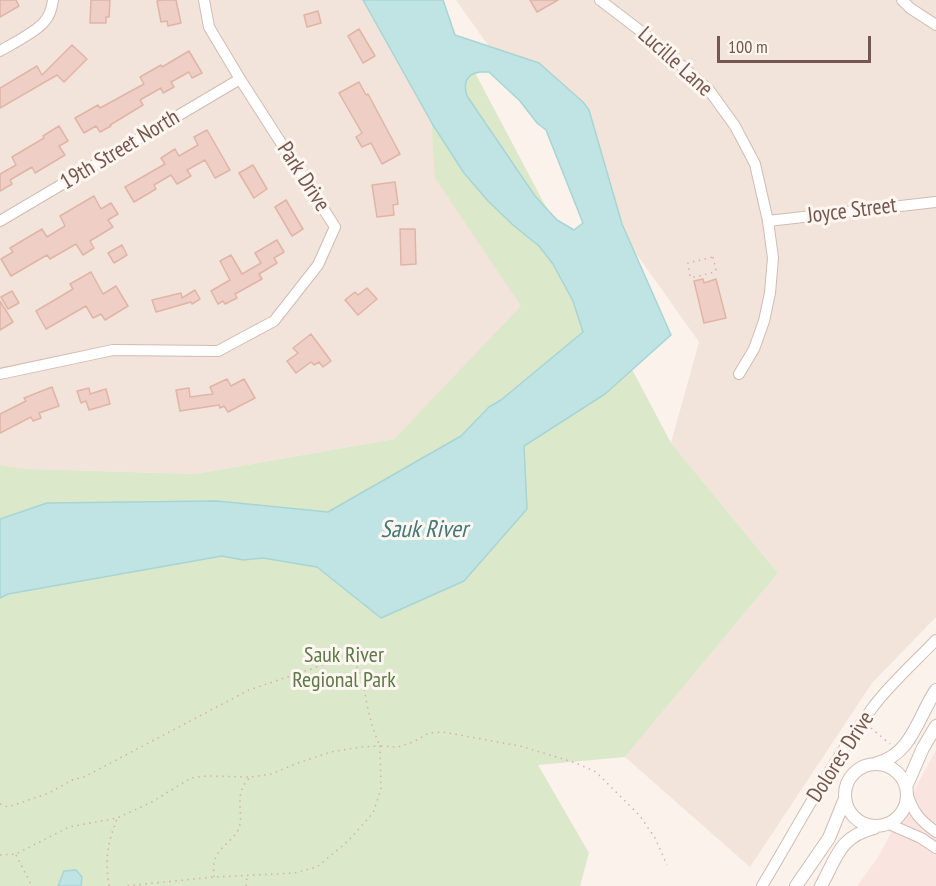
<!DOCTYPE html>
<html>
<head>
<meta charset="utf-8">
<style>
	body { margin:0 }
	#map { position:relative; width:936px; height:886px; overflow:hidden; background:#fbf2eb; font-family:"PT Sans Narrow",sans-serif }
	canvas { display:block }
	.scale { position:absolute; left:717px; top:36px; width:154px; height:27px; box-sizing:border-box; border:3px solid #75574f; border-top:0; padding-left:8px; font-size:18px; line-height:21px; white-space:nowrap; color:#75574f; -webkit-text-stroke:4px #fef7f1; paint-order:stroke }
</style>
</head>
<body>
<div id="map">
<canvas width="936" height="886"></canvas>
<div class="scale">100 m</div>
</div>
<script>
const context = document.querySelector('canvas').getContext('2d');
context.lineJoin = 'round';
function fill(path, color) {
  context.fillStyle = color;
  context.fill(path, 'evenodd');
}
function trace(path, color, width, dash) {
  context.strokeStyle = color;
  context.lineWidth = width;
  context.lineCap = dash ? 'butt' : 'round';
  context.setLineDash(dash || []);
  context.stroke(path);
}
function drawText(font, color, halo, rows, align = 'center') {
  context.font = font + ' "PT Sans Narrow",sans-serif';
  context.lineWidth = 6;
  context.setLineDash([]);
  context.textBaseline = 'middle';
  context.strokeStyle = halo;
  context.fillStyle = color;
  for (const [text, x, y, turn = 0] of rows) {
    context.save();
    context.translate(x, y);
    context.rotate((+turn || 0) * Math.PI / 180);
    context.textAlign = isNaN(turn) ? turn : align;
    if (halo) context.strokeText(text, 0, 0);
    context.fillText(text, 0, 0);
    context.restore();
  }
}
const residential = new Path2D(`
	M0,0H367L431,117L436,178L522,306L394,439L195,474L28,469L0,465Z
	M456,0H936V617L872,683L750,867L625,757L778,573L671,443L699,342Z`);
const commercial = new Path2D(`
	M936,750V886H857L878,857Z`);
const green = new Path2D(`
	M455,35L671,443L778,573L625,757L538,765L589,853L580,886H0V465L28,469L195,474L394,439L521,306L435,178L431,117Z`);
const water = new Path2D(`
	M363,0H443L455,35L539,63L583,102L589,110L622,224L671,335L605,394L524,446L527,509L464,581L381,618L317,567L263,558L243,560L222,556L8,594L0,598V519L47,503L217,501L328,512L461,436L489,407L501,400L583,332L573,301L553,264L539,246L513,225L488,201L464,173L433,125ZM480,72H489L520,101L537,123L546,130L583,223L574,230L557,220L535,196L467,96C463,83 466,74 480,72Z
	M76,870L82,877L81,886H58L64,871Z`);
const building = new Path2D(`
	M0,0H16L19,6L0,17Z
	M91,0H110L109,17H106V23H90Z
	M162,0H176L181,23L168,26L167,21L161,22L157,1Z
	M530,0H558L537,12Z
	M318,11L321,23L307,27L304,15Z
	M359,29L375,56L363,63L348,36Z
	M72,45L87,59L64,82L57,75L0,108V88L37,66L42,75Z
	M189,51L202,73L192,78L189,72L171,82L174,87L163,93L161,88L140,100L143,105L110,125L111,126L100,132L96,126L84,133L75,118L98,105L100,108L144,84L140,77L161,65L162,67Z
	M359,82L366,95L368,94L400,154L382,164L371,143L362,147L356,137L362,133L339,93Z
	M59,126L68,141L59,146L65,155L35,173L32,167L10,180L12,184L0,191V174L16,165L12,157L44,138L43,136Z
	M207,130L230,170L215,178L205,160L187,170L191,176L177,184L171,175L154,185L156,189L134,202L125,187L165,164L161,158L175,149L179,156L198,145L194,137Z
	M253,165L267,189L254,198L239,173Z
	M395,182L398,204L393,205L394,215L377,217L372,185Z
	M94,196L101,209L111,203L118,214L108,220L113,227L90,241L94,248L83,255L76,244L50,259L47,255L11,276L1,259L13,252L10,248L42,229L47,237L65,226L60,216Z
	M286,200L303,229L292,236L275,207Z
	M400,229H415L416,264L401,265Z
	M277,240L284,252L274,258L277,263L259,274L262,279L235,294L237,298L225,304L223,301L218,304L211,291L230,280L220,261L231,255L242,274L261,263L255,253Z
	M122,245L127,255L114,263L108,253Z
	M91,272L103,294L116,286L128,306L105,320L101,314L93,318L86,306L46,329L36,311L73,289L70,284Z
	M703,279L704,283L716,279L726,318L704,323L694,281Z
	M367,288L377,299L358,315L345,300L355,292L358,295Z
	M195,290L200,299L192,304L191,302L156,312L152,300L181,293L182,298Z
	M12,291L19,303L8,309L1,297Z
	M0,301L13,322L0,330Z
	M311,334L331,361L323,367L319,362L314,365L311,362L296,373L287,361L298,353L293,348Z
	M227,379L231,386L244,379L255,398L228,412L224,406L220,408L219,405L180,411L176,390L189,388L190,397L213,394L210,387Z
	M52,387L59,406L39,413L41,418L33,421L31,417L0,433V414L26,401L24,398Z
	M89,388L90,394L106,389L110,404L89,410L86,401L81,403L77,391Z`);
const path = new Path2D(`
	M713,257L716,270L714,272L695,277H690L688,263Z
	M871,728L890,744
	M0,804L8,807L49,793L74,779L82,778L249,690L349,656C363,672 363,684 367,704C370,719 374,733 380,746L398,747L413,742L429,733L443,732L520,746L576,763L596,772L640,816L655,838L667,865
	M0,855L16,854L69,827L117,818L150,803L191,778L207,776L251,777L271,774L298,763L331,752L361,747L380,746L381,789L373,813L348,841L317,867L294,873L214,877L125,886
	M16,855L32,886
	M214,877C214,873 213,867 214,863C217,847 234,841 239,828C243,815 237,802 242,789C243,785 247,781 250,777
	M109,886C105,858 107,845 117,819
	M246,886L247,877`);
const minor = new Path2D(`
	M600,0L651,39L709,90L735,126L755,164L768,221L773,258L770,293L764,321L754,349L739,374
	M902,0L910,8L936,25
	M0,51C12,44 36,32 44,22C50,16 52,8 53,0
	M0,221L240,79
	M768,221L936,202
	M0,374L113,350L218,351L274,321L318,265L335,227L240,79L209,27L204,0
	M907,793C913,813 920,820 936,832
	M889,824L921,838L936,848
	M762,886C798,826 831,763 873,707C891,683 915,662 936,640`);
const tertiary = new Path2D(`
	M877,763C911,755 918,717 936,690
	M845 795a31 31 0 1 1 62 0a31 31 0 1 1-62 0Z
	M906,787L923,748L936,726
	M796,886L829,838L844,801
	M821,886C837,857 839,837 874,828`);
const streetNames = [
	["Lucille Lane",675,62,42],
	["19th Street North",120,150,-31],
	["Park Drive",303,177,57],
	["Joyce Street",852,211,-7],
	["Dolores Drive",841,757,-57]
];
const parkNames = [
	["Sauk River",344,656],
	["Regional Park",344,681]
];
const waterNames = [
	["Sauk River",424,530]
];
fill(residential, '#f2e4da');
fill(commercial, '#fae4e0');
fill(green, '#dbe8ca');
fill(water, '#c0e4e4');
trace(water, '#a7d5d5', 1.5);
fill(building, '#efcfc5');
trace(building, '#e0b4a6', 1.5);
trace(minor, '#cfbcb3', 12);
trace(tertiary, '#cfbcb3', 14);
trace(path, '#d4b2a7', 1.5, [1.5, 4.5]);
trace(minor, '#fff', 10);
trace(tertiary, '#fff', 12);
drawText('22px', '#75574f', '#fef7f1', streetNames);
drawText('22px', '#5e7948', '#fef7f1', parkNames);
drawText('italic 24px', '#447878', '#fef7f1', waterNames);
</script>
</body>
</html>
